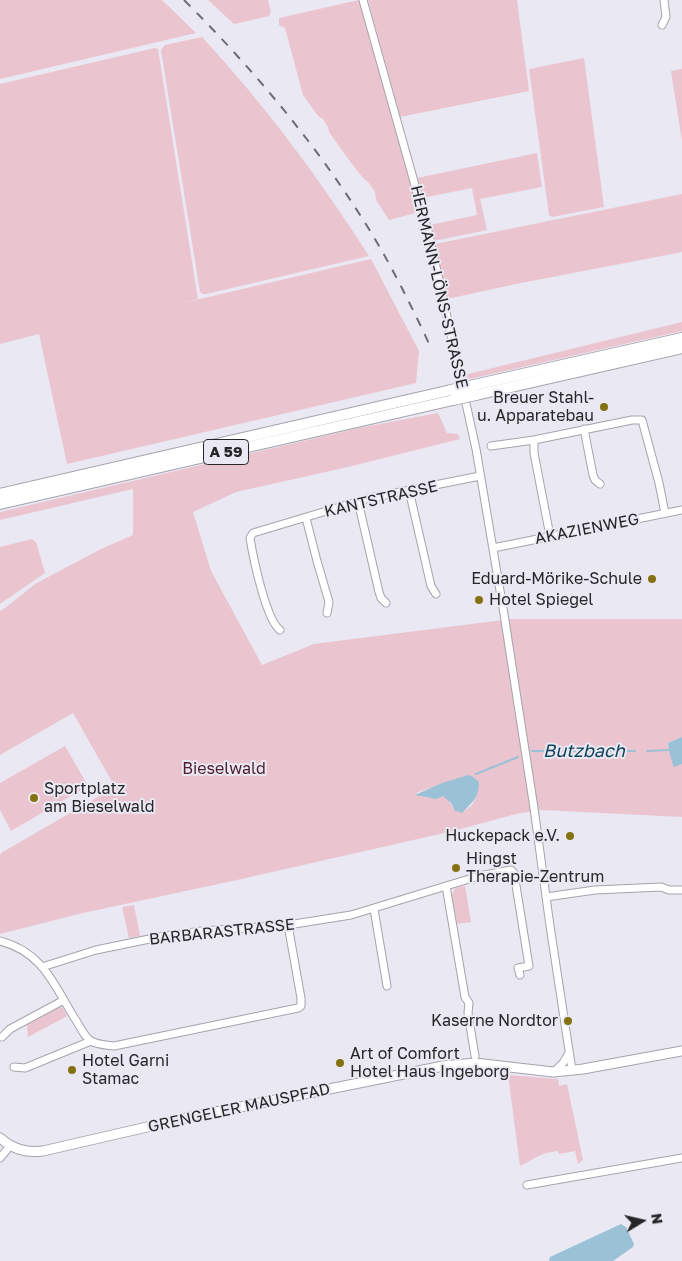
<!DOCTYPE html>
<html>
<head>
<meta charset="utf-8">
<style>
	body { margin:0 }
	#map { position:relative; width:682px; height:1261px; overflow:hidden; background:#eae8f2; font-family:"Golos Text",sans-serif }
	canvas { display:block }
	.north { position:absolute; left:617px; top:1196px; width:50px; height:50px; -webkit-text-stroke:4px #eae8f2; paint-order:stroke; rotate:81deg; font-size:14px; font-weight:700; line-height:20px; text-align:center; color:#262629 }
	.north::after { content:''; display:block; margin:auto; width:18px; height:22px; background:#262629; clip-path:polygon(50% 0,100% 100%,50% 72%,0 100%) }
</style>
</head>
<body>
<div id="map">
<canvas width="682" height="1261"></canvas>
<div class="north">N</div>
</div>
<script>
const context = document.querySelector('canvas').getContext('2d');
context.lineJoin = 'round';
function fill(path, color) {
  context.fillStyle = color;
  context.fill(path, 'evenodd');
}
function trace(path, color, width, dash) {
  context.strokeStyle = color;
  context.lineWidth = width;
  context.lineCap = dash ? 'butt' : 'round';
  context.setLineDash(dash || []);
  context.stroke(path);
}
function drawText(font, color, halo, rows, align = 'center') {
  context.font = font + ' "Golos Text",sans-serif';
  context.lineWidth = 4;
  context.setLineDash([]);
  context.textBaseline = 'middle';
  context.strokeStyle = halo;
  context.fillStyle = color;
  for (const [text, x, y, turn = 0] of rows) {
    context.save();
    context.translate(x, y);
    context.rotate((+turn || 0) * Math.PI / 180);
    context.textAlign = isNaN(turn) ? turn : align;
    if (halo) context.strokeText(text, 0, 0);
    context.fillText(text, 0, 0);
    context.restore();
  }
}
const green = new Path2D(`
	M0,0H162L196,33L0,79Z
	M208,0H268L271,12L269,16L234,24Z
	M359,0L419,212L389,220L376,200L375,192L369,183L363,178L346,156L329,132L328,127L323,119L318,116L303,95L285,28L279,25V18Z
	M368,0H517L529,91L400,117Z
	M202,37C265,105 319,178 369,256L206,294H202L200,292L161,50L165,45Z
	M155,48L158,49L198,299L174,305L371,259L419,351L416,383L67,464L39,334L0,344V84Z
	M584,58L604,207L552,217L549,215L529,69Z
	M682,69V141L671,71Z
	M537,153L542,187L480,199L487,230L434,241L430,225L477,215L472,188L422,198L417,178Z
	M682,194V252L516,284L447,299L435,244Z
	M682,322V331L465,380L464,375Z
	M438,413L447,433L458,434L460,439L348,467L236,492L193,512L211,571L262,665L314,644L511,619H682V737L668,743C668,751 672,756 673,764H682V817L541,810L516,814L453,831L237,880L83,913L0,934V856L1,853L115,787L73,713L0,755V611L5,608L35,584L99,550L133,535V489L0,520V512L359,428ZM468,775L479,782C479,789 476,800 471,806C469,808 466,809 464,811L453,808L447,798L443,796C434,799 424,799 416,793Z
	M32,539L36,542L45,573L0,604V547Z
	M65,746L88,786L11,831L0,810V783Z
	M465,886L471,922L457,924L452,895L455,888Z
	M134,905L140,936L129,938L122,907Z
	M60,1007L63,1008L67,1016L28,1037L27,1025Z
	M508,1075L558,1079L559,1086L567,1084L583,1160L578,1164L575,1151L559,1154L558,1151C540,1153 536,1158 520,1166Z`);
const water = new Path2D(`
	M682,737V764L674,767C672,763 668,748 668,743Z
	M468,775L472,776L479,782C479,799 472,802 462,813L455,811L451,803L443,796L436,799L415,795L442,783Z
	M621,1224L626,1227L634,1244L633,1247L613,1261H549L550,1257Z`);
const stream = new Path2D(`
	M532,751H635
	M647,751L668,750
	M476,774L518,757`);
const minor = new Path2D(`
	M363,0L429,235L476,449L504,614L534,808L550,926L572,1070
	M662,25L666,17L664,0
	M584,429L593,475L595,480L600,484
	M534,440V453L550,536
	M491,446L534,440L632,420H642L659,483L665,513
	M409,490L431,586L436,594
	M358,501L379,592L381,598L386,603
	M306,518L317,561L329,602L327,613
	M493,548L682,510
	M280,630C266,620 253,557 250,538L253,533L370,498L480,476
	M446,886L465,997L469,1003L468,1013L475,1056
	M546,897L595,890L661,887L669,890H682
	M374,909L387,986
	M0,941C43,952 54,985 75,1019C80,1026 84,1037 91,1041C98,1045 106,1045 114,1046L298,1008L301,1006V998L288,925
	M42,967L96,950L164,936L202,931L288,925L351,915L479,876L511,870L514,873L529,966L518,968L520,975
	M2,1037L10,1029L64,1000
	M14,1067L25,1068L91,1041
	M554,1072L563,1063L569,1053
	M0,1158L10,1146
	M527,1185L682,1158`);
const major = new Path2D(`
	M0,1138C13,1149 25,1153 43,1151L186,1118L443,1066L475,1063L553,1072L583,1069L682,1051`);
const highway = new Path2D(`
	M474,385L682,338
	M476,395L682,348
	M0,494L451,390
	M0,504L453,400`);
const rail = new Path2D(`
	M184,0C251,67 311,138 362,218C389,260 411,305 432,350`);
const highwayBridge = new Path2D(`
	M451,390L474,385
	M453,400L476,395`);
const markers = [
	[604,407,5,"#847111"],
	[652,579,5,"#847111"],
	[479,600,5,"#847111"],
	[34,798,5,"#847111"],
	[570,836,5,"#847111"],
	[456,868,5,"#847111"],
	[568,1021,5,"#847111"],
	[340,1063,5,"#847111"],
	[72,1070,5,"#847111"]
];
const shields = [
	[226,452,45]
];
const shieldNames = [
	["A 59",226,452]
];
const streetNames = [
	["HERMANN-LÖNS-STRASSE",439,287,77],
	["KANTSTRASSE",381,499,-13],
	["AKAZIENWEG",587,529,-11],
	["BARBARASTRASSE",222,932,-6],
	["GRENGELER MAUSPFAD",239,1108,-12]
];
const poiNames = [
	["Breuer Stahl-",594,398,"right"],
	["u. Apparatebau",594,416,"right"],
	["Eduard-Mörike-Schule",642,579,"right"],
	["Hotel Spiegel",489,600],
	["Sportplatz",44,789],
	["am Bieselwald",44,807],
	["Huckepack e.V.",560,836,"right"],
	["Hingst",466,859],
	["Therapie-Zentrum",466,877],
	["Kaserne Nordtor",558,1021,"right"],
	["Art of Comfort",350,1054],
	["Hotel Haus Ingeborg",350,1072],
	["Hotel Garni",82,1061],
	["Stamac",82,1079]
];
const parkNames = [
	["Bieselwald",224,769]
];
const waterNames = [
	["Butzbach",584,751]
];
fill(green, '#eac4cf');
fill(water, '#9bc1d6');
trace(stream, '#9bc1d6', 2);
trace(minor, '#a5a3ac', 9);
trace(major, '#a5a3ac', 11);
trace(highway, '#a5a3ac', 12);
trace(minor, '#fff', 7);
trace(major, '#fff', 9);
trace(highway, '#fff', 10);
trace(rail, '#6d6c72', 2, [9, 9]);
trace(highwayBridge, '#a5a3ac', 12, []);
trace(highwayBridge, '#fff', 10);
for (const [x, y, r, color] of markers) {
  const dot = new Path2D();
  dot.arc(x, y, r, 0, 2 * Math.PI);
  context.fillStyle = color;
  context.fill(dot);
  trace(dot, '#eae8f2', 2);
}
for (const [x, y, w] of shields) {
  const box = new Path2D();
  box.roundRect(x - w / 2, y - 12.5, w, 25, 4);
  context.fillStyle = '#eae8f2';
  context.fill(box);
  trace(box, '#262629', 1);
}
drawText('bold 15px', '#262629', null, shieldNames);
drawText('16px', '#262629', '#eae8f2', streetNames);
drawText('16px', '#262629', '#eae8f2', poiNames, 'left');
drawText('16px', '#4f1c2f', '#eae8f2', parkNames);
drawText('italic 18px', '#0f4359', '#eae8f2', waterNames);
</script>
</body>
</html>
